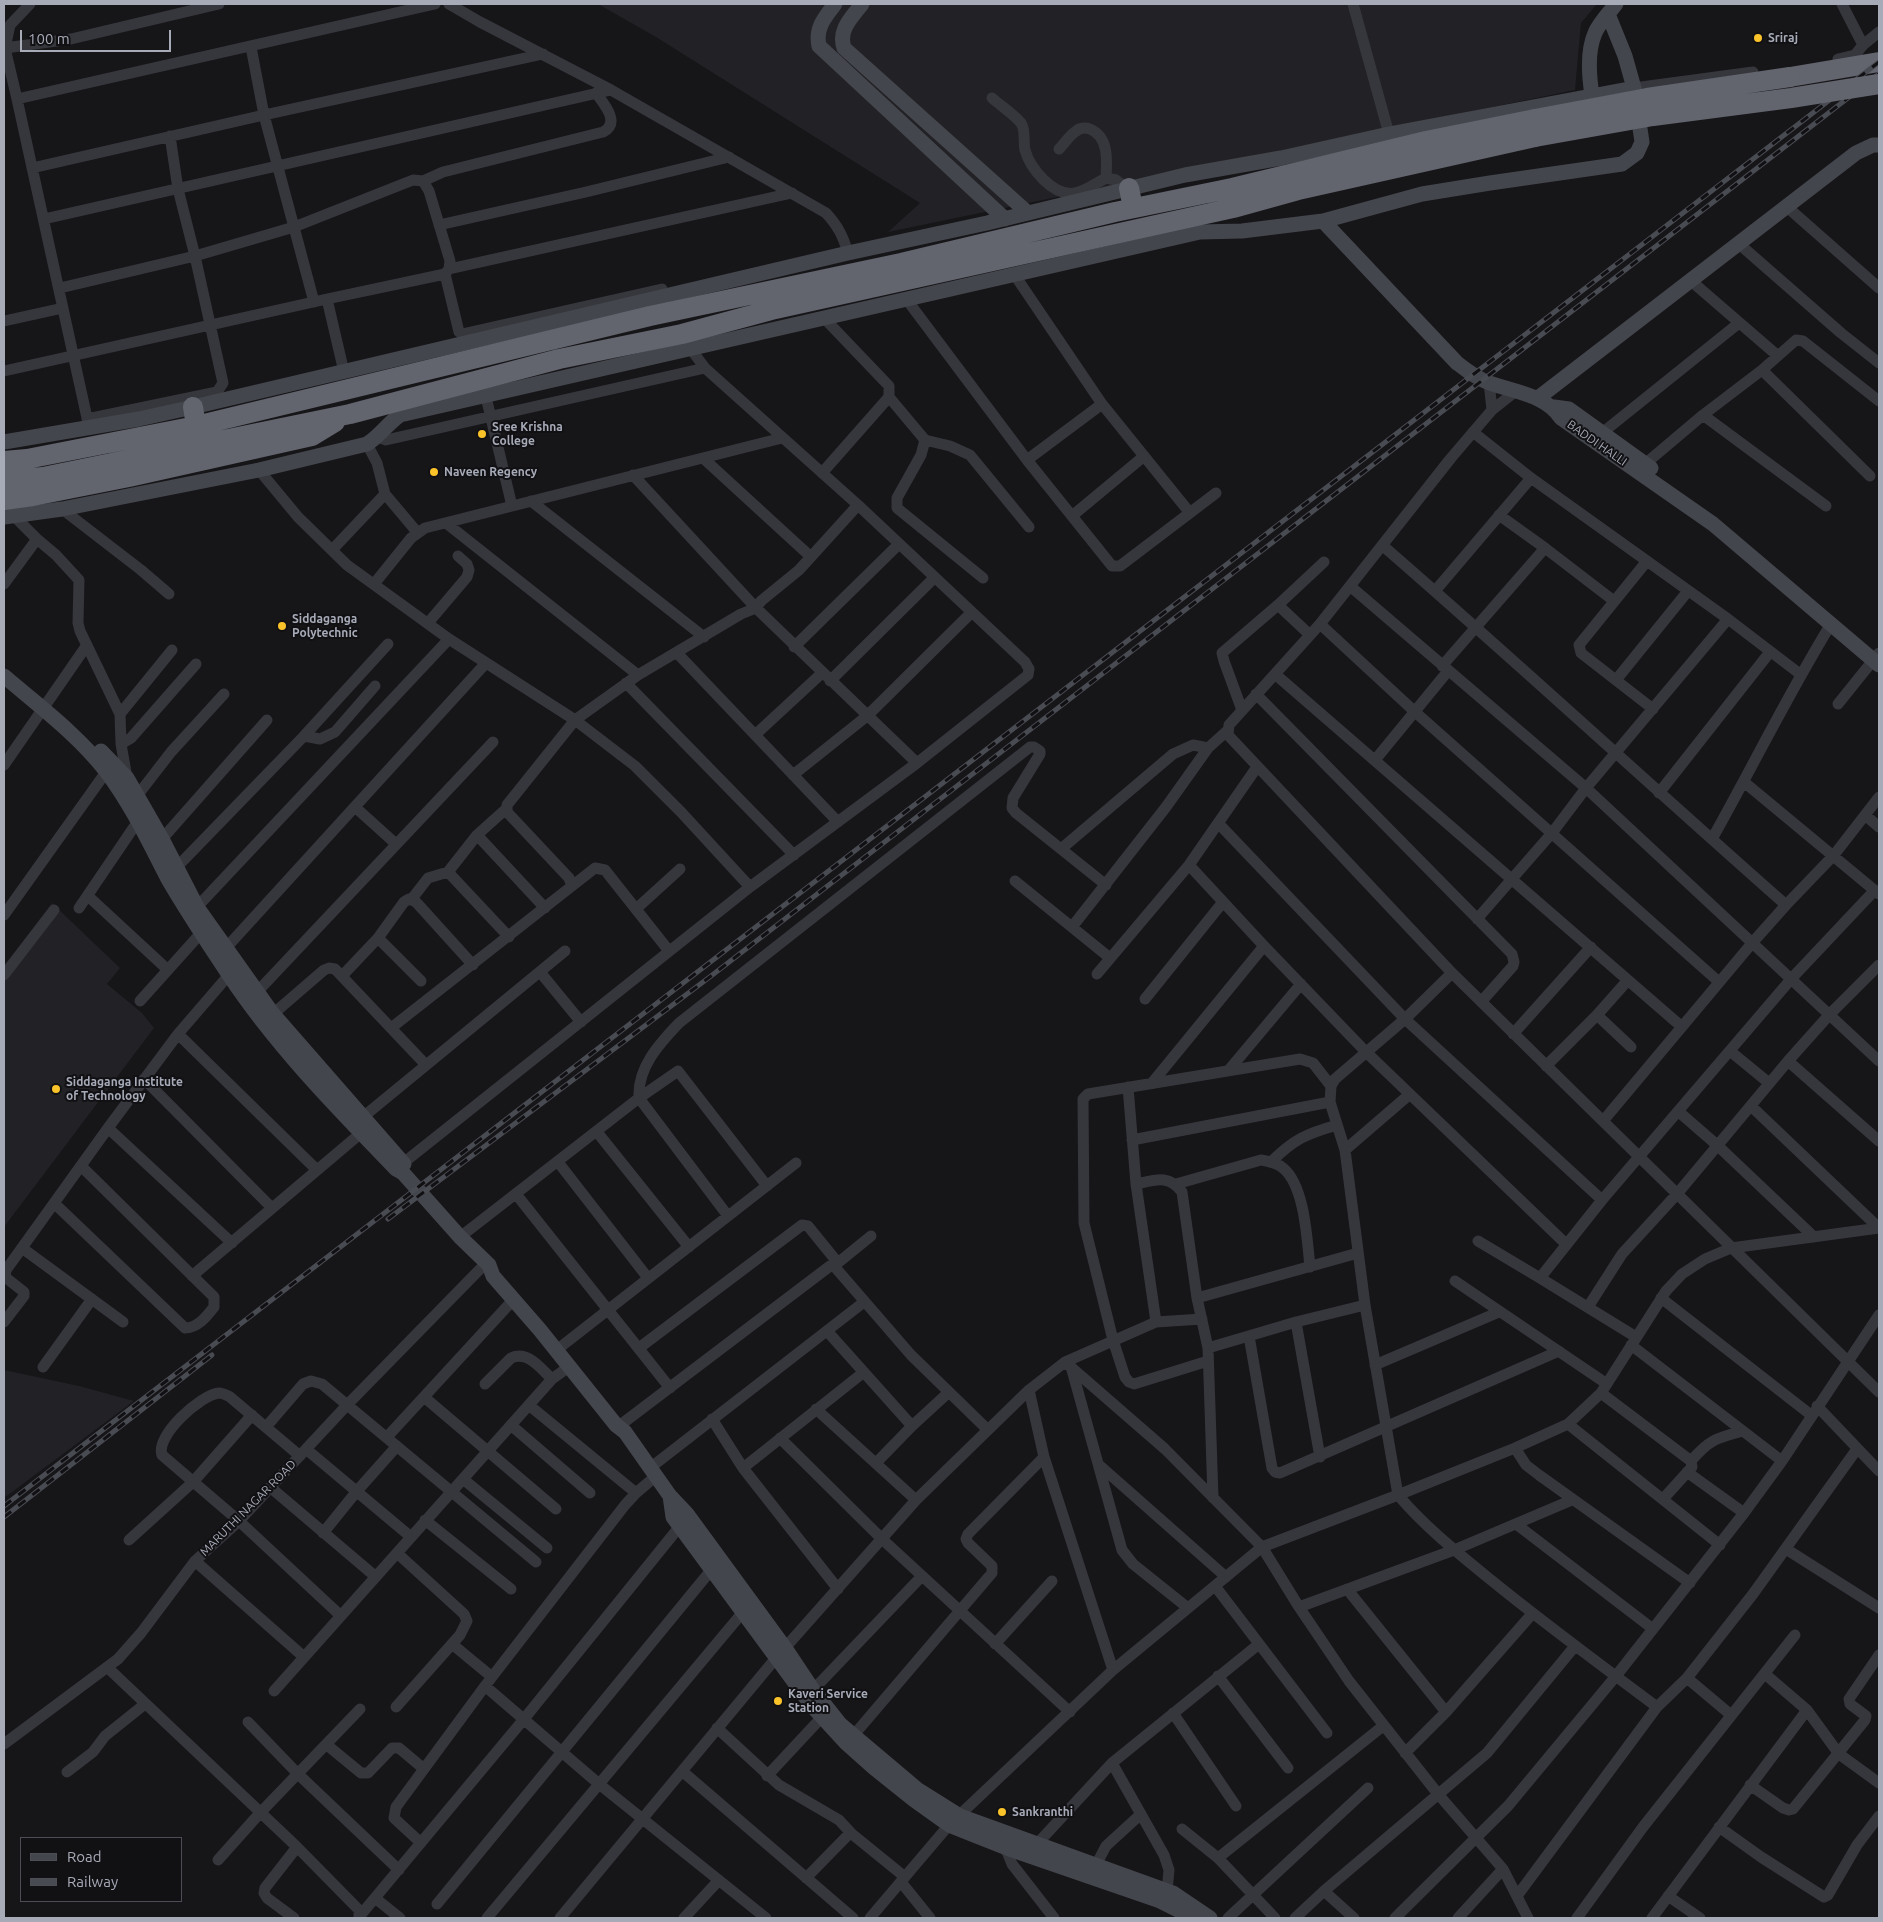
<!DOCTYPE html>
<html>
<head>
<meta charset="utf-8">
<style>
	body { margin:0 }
	#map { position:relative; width:1883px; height:1922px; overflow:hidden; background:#161518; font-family:Ubuntu,sans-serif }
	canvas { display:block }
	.frame { position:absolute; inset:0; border:5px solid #a7abb8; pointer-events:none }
	.legend { position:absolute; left:20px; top:1837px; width:162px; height:65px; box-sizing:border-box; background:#111013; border:1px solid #4d4e55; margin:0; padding:6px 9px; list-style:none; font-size:15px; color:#a7abb8 }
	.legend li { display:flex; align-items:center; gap:10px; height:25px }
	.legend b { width:25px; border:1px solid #4d4e55 }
	.scale { position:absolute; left:20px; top:30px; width:151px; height:22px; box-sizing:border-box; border:2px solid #a7abb8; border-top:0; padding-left:6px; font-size:15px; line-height:18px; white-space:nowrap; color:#a7abb8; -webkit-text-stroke:4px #111013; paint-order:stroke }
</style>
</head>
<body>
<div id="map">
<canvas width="1883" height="1922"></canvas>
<div class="frame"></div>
<ul class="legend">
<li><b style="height:6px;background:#44464d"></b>Road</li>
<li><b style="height:6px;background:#494b52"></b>Railway</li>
</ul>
<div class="scale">100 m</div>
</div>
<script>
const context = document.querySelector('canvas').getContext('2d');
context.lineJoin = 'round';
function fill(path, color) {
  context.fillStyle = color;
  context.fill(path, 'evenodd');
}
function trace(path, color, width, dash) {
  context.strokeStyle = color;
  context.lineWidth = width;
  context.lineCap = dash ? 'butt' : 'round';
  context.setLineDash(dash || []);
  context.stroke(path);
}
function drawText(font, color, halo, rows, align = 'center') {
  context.font = font + ' Ubuntu,sans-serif';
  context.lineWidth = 4;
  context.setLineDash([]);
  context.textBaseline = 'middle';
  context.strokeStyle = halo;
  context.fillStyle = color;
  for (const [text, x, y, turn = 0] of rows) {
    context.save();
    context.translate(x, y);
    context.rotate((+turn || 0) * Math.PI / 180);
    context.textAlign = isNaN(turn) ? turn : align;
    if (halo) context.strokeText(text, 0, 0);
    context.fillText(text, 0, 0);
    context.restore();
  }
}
const built = new Path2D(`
	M598,4H1597L1581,23L1575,90L888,232L920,203L656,37Z
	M52,903L120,968L107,984L142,1013L154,1028L4,1227V967Z
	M4,1370L79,1386L134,1401L4,1498Z`);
const street = new Path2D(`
	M449,4L480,22L611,90L826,213C838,226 843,236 848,253
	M1353,4L1389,134
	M1842,4L1863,45
	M251,47L264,115L314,302
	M5,48L10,25L30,4
	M1838,59L1855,55L1863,45L1879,32
	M1634,88L1753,72
	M992,98C1001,106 1014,114 1021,123C1026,130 1023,142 1025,150C1030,168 1053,197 1075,193C1086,191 1096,183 1106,178L1116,180L1127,189
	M17,99L5,48L71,39L219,4
	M1059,149C1064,144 1069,136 1075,132C1079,128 1085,127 1090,129C1109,137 1107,160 1106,178
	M32,168L264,115L543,54
	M1786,206L1879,288
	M44,219L611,90
	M439,225L586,192L729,157
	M1738,243L1841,333L1879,363
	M449,269L792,193
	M445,274L459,332L462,334L662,289
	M1014,274L1102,404L1190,513
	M1690,280L1778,356
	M60,288L195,256L294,227L413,180L423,181L443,172L603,132C621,123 604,104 596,93
	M327,299L344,372
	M907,300L1027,460L1112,566H1120L1216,493
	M4,321L63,308
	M1762,370L1870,476
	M4,371L327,299L445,274L449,269L450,261L429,191L423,181
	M1489,382L1492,410
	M1516,391L1492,410L1451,458L1320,624L1229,725L1228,735L1452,973L1879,1392
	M486,397L512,506
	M889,397L925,440L921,455L897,498V508L983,578
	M1703,415L1826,506
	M87,419L217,392L223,383L195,256L178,189L170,136
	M89,427L17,99L435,4
	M1473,432L1531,478L1728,619L1800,674
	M1602,433L1739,323
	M378,437L386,440L705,368
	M925,440L950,446L970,455L1029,527
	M367,444L377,463L385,494L417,532
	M703,458L811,557
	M1027,460L1102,404
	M1645,464L1703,415L1762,370L1796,340L1803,341L1879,401
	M259,470L298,517L347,565L449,639L575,720L635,766L681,812L750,887
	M822,473L889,397V386L824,318
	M633,475L756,608L917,763
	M531,501L704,637
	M62,509L141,570L169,594
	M1499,515L1545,548L1614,601
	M14,516L37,539L56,555L79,580L78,623L80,631L120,714L121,744L127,778
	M1072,516L1143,457
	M446,523L638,675
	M1382,545C1518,663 1651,786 1786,905
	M332,550L385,494
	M1647,561L1579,645L1581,653L1653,709
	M4,584L37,539
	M374,584L411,538L425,528L782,438
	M1350,586L1586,788L1879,1061
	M1435,591L1531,478
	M1278,605L1310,635
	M428,623L467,577L469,570L467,564L458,556
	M1320,624L1414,711L1719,982
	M794,647L899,544
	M677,653L838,822
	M1442,666L1545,548
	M1275,674L1682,1027
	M1616,680L1688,591
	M830,681L935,577
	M626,683L794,855
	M1256,694L1512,954L1514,962L1513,966L1481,1002
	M1838,704L1879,653
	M1242,710L1224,661L1222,653L1278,605L1324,562
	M120,714L172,650
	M755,735L822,673
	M304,736L320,739L335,732L375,686
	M121,744L131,738L196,664
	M1375,760L1448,671
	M4,765L87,645
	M793,775L867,716L972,612
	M1744,782L1879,894
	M1659,793L1770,652
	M137,796L171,752L224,694
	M355,807L396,844
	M1865,815L1879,827
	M1219,824L1405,1019L1602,1200
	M477,835L545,908
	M1712,839C1752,768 1788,694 1831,624
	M157,841L162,839L267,720
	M1061,849L1173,754L1193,745L1208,748
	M1189,865L1264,946L1366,1052L1566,1244
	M176,868L304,736L388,644
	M448,872L509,937
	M1015,881L1110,958
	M572,886L595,868L605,870L669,951
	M88,896L168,970
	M411,900L428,878L448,872L477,835L506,809
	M197,907L449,639
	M79,908L138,821
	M636,909L680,869
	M4,915L106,772
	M1477,919L1552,833L1586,788L1728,619
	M1072,927L1166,807L1208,748L1228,730
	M378,938L421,981
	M226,948L486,663
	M540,972L581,1022
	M1452,973L1405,1019L1335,1079L1331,1086L1330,1102L1345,1150L1365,1305L1398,1495C1425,1527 1458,1553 1491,1580C1545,1624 1601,1665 1657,1707
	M1097,974L1189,865L1257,767
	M4,975L54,910
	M342,976L378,938L404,902L409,899L416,902L473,965
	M258,991L493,742
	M1145,999L1223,902
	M140,1001L201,933
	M273,1014L324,970L329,968L335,969L426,1065
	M1597,1015L1631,1047
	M391,1028L572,886L569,878L507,812V805L575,720L638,675L741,614L756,608L761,601L799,570L858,505
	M178,1034L317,1170
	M1513,1034L1591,947
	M1730,1051L1769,1083
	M1788,1061L1879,1141
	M1546,1066L1597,1015L1628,980
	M1228,1071L1301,984
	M144,1079L272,1208
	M1152,1083L1264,946
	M1751,1106L1879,1228
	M1679,1112L1717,1145L1814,1237
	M363,1117L565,951
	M1603,1121L1753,942L1786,905L1834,855L1879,797
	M108,1128L232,1243
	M597,1132L689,1247
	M1132,1140L1330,1102
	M1345,1150L1410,1094
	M558,1162L648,1278
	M1271,1162C1294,1139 1306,1134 1337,1125
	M397,1168L750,887L917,763L1028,675L1029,669L1025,662L858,505L705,368L690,348
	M1136,1184C1155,1180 1169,1174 1182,1192L1197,1298L1208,1348L1213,1498
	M1176,1184L1261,1160C1268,1161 1277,1163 1283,1168C1305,1186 1307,1240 1310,1267
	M516,1194L670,1388
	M54,1203L185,1328C198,1328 207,1316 214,1307V1297L81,1166
	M728,1216L639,1098C637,1068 659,1044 679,1023L1030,747H1034L1040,751V754L1013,798L1012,808L1016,813L1106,885
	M460,1237L639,1098L678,1071L767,1186
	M1478,1241L1540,1278
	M22,1248L123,1322
	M834,1266L871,1236
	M192,1276L361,1133
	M1455,1281L1607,1384
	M1197,1298L1358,1253
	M1661,1298L1811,1415
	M1588,1307L1622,1254L1677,1194L1788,1061L1830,1014L1879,965
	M4,1322L24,1296V1292L5,1277L6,1270L108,1128L178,1034L234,969
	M1156,1322L1202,1319
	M1296,1322L1320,1457
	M827,1331L912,1426
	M1249,1336L1272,1468L1275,1472L1280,1473L1559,1351
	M1636,1337L1540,1278L1602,1200L1792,978L1875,890
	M563,1345L796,1163
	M1631,1345L1782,1461
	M639,1348L802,1225L808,1226L838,1263
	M1208,1348L1296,1322L1365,1305
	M1208,1361L1134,1384L1129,1382L1125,1377L1113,1340L1084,1223L1083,1099L1088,1094L1300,1059L1313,1063L1331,1086
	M1065,1362L1165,1449L1262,1547L1299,1607L1349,1681L1438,1794L1503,1869L1528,1918
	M1375,1365L1499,1312
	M43,1367L92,1299
	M1072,1370L1122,1550L1133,1564L1188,1608
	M485,1384L511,1358C528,1350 541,1369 552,1379
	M1029,1390L1044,1457L1113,1670
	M1601,1393L1691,1461L1692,1467L1663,1499
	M424,1397L556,1509
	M530,1406L636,1493
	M1817,1406L1879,1471
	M816,1409L916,1500
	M712,1419L743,1468L838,1589
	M623,1423L830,1266H834L911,1355L988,1430
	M1568,1424L1720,1545
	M512,1426L590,1493
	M266,1427L303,1384L311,1381L322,1384L536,1562
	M387,1437L514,1299
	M780,1438L882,1539L1070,1712
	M1515,1448L1526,1465L1539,1475L1690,1583
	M306,1449L411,1537
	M300,1456L230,1397C226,1395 223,1393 219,1393C200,1395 155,1436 162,1455L239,1521L341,1616
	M1691,1461C1709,1440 1716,1438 1743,1431
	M876,1463L912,1426L949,1392
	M1098,1464L1226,1577
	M650,1468L864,1302
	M743,1468L864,1372
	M1687,1472L1744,1513
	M463,1479L547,1548
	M270,1487L376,1577
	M425,1520L511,1589
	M1516,1524L1653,1629
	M323,1533L357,1491L397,1446
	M129,1540L193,1482L252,1415
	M1786,1549L1879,1608
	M195,1561L304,1657
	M1215,1586L1327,1733
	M1347,1589L1446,1712
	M1299,1607L1454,1550L1572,1500
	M452,1644L492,1677
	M995,1644L1052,1581
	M108,1668L297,1847L359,1910V1918
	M1765,1674L1807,1710L1839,1754L1879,1783
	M1218,1676L1288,1768
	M1687,1678L1731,1715
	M485,1686L599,1784L766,1918
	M813,1690L922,1576
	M274,1691L552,1379L570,1366
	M396,1707L460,1635L467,1621L464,1614L397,1553
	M1173,1713L1236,1806
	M248,1722L298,1774L399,1870
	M717,1728L779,1785L839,1820L852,1834
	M853,1736L992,1573V1566L968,1543L966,1539L968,1534L1044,1457
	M4,1744L118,1659L141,1633L195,1561L239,1521L348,1404L486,1263
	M327,1745L361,1773H368L392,1748H399L424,1769
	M1405,1753L1446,1712L1532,1614
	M1112,1763L1164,1855L1169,1870L1167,1891
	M682,1771L853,1918
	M67,1772L93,1752L105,1736L145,1704
	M767,1776L822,1717
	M1750,1785L1783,1808L1789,1810L1793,1809L1865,1720L1866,1716L1850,1704L1849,1699L1879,1655
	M1719,1827L1761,1857L1824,1897L1828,1895L1857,1845L1879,1816
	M1182,1829L1218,1858L1275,1918
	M421,1843L394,1818L396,1807L485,1686L625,1505L636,1493L656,1476
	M1037,1844L1112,1763L1259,1644
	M1005,1847L1012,1864L1054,1918
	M1218,1858L1383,1726
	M218,1860L260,1813L360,1709
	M1096,1865L1106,1846L1141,1814
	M806,1878L849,1834H852L905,1877
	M901,1882L930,1918
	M1324,1891L1354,1918
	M1517,1896L1657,1707L1687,1678L1753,1594L1857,1449
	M1668,1896L1700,1918
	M375,1898L400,1918
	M437,1904L712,1569
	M359,1917L524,1719L680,1526
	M294,1918L267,1898L264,1893L265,1888L297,1847
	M487,1918L743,1612
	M560,1918L776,1658L916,1500L1029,1390L1065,1362L1156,1322L1136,1184L1128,1087
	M684,1918L719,1880
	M870,1918L949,1825L1113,1670L1262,1547L1398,1495L1515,1448L1568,1424L1601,1393L1666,1291L1682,1274L1705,1259L1731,1248L1879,1228
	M1228,1918L1368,1788
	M1295,1918L1324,1891L1487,1753L1575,1646
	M1395,1918L1508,1806L1616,1676L1744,1513L1782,1461L1879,1315
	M1458,1918L1503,1869
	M1577,1918L1643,1827L1795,1635
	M1652,1918L1807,1710`);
const secondary = new Path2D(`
	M835,4C825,17 815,28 819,46L1005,219
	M862,4C851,18 838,30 844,48L1028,213
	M1592,95C1589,76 1587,51 1595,33C1599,23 1609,13 1616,4
	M1323,221L1457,363C1466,370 1476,378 1487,382C1513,392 1545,394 1561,418L1713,524L1879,665
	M1538,398L1856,153L1873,145H1879
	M1554,407L1569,409L1651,468
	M4,442L139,419L193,407L848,253L987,223L1185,175L1281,158L1389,134L1634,88
	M4,517L62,509L259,470L367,444C380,436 387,424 400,415L1200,232L1242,231L1323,221L1422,194L1490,183L1622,164L1637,153L1642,142L1634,88L1625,56L1608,14
	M4,676C39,706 77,734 106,771C131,804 149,842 168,879C187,912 208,943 229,975C276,1046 337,1108 396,1169L403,1173L460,1237L489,1265L493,1276L540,1330L616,1425L625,1432L670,1496L687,1514L785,1648L813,1690L840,1724L917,1789L960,1816L1173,1893L1210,1918
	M101,751L127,778L162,839L197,907L273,1014L404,1164
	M670,1496L673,1517L812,1706L846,1743L874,1768L914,1800L949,1825L974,1835L1012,1850L1160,1901L1192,1917`);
const highway = new Path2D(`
	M1790,77L1879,62
	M1129,188L1133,208
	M193,407L196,426
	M4,461L27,459L196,426L650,316L901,263L1115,212L1232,188L1426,141L1535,119
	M4,481L43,477L350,414L559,359L682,334L771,310L1233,208L1298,190L1535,137
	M4,500L33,496L129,477L312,436L335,422`);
const rail = new Path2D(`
	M388,1219L711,976L1879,74
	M4,1506L1879,62
	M4,1517L212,1355`);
const highwayBridge = new Path2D(`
	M1535,119L1647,98L1790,77
	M1535,137L1653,116L1791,98L1879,84`);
const markers = [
	[1758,38,5,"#fbc32a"],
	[482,434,5,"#fbc32a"],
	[434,472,5,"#fbc32a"],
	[282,626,5,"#fbc32a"],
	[56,1089,5,"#fbc32a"],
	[778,1701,5,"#fbc32a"],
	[1002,1812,5,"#fbc32a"]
];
const poiNames = [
	["Sriraj",1768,38],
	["Sree Krishna",492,427],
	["College",492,441],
	["Naveen Regency",444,472],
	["Siddaganga",292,619],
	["Polytechnic",292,633],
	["Siddaganga Institute",66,1082],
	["of Technology",66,1096],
	["Kaveri Service",788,1694],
	["Station",788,1708],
	["Sankranthi",1012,1812]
];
const streetNames = [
	["BADDI HALLI",1597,443,35],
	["MARUTHI NAGAR ROAD",248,1508,-45]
];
fill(built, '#222125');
trace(street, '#36373d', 11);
trace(secondary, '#44464d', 15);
trace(highway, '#62646e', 20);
trace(rail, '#494b52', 5);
trace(rail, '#111013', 3, [9]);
trace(highwayBridge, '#62646e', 20);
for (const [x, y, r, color] of markers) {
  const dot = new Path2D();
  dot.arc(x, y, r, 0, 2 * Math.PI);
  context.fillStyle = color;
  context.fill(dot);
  trace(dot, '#111013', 2);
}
drawText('bold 12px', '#a7abb8', '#111013', poiNames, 'left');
drawText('12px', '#a7abb8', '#111013', streetNames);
</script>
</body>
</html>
